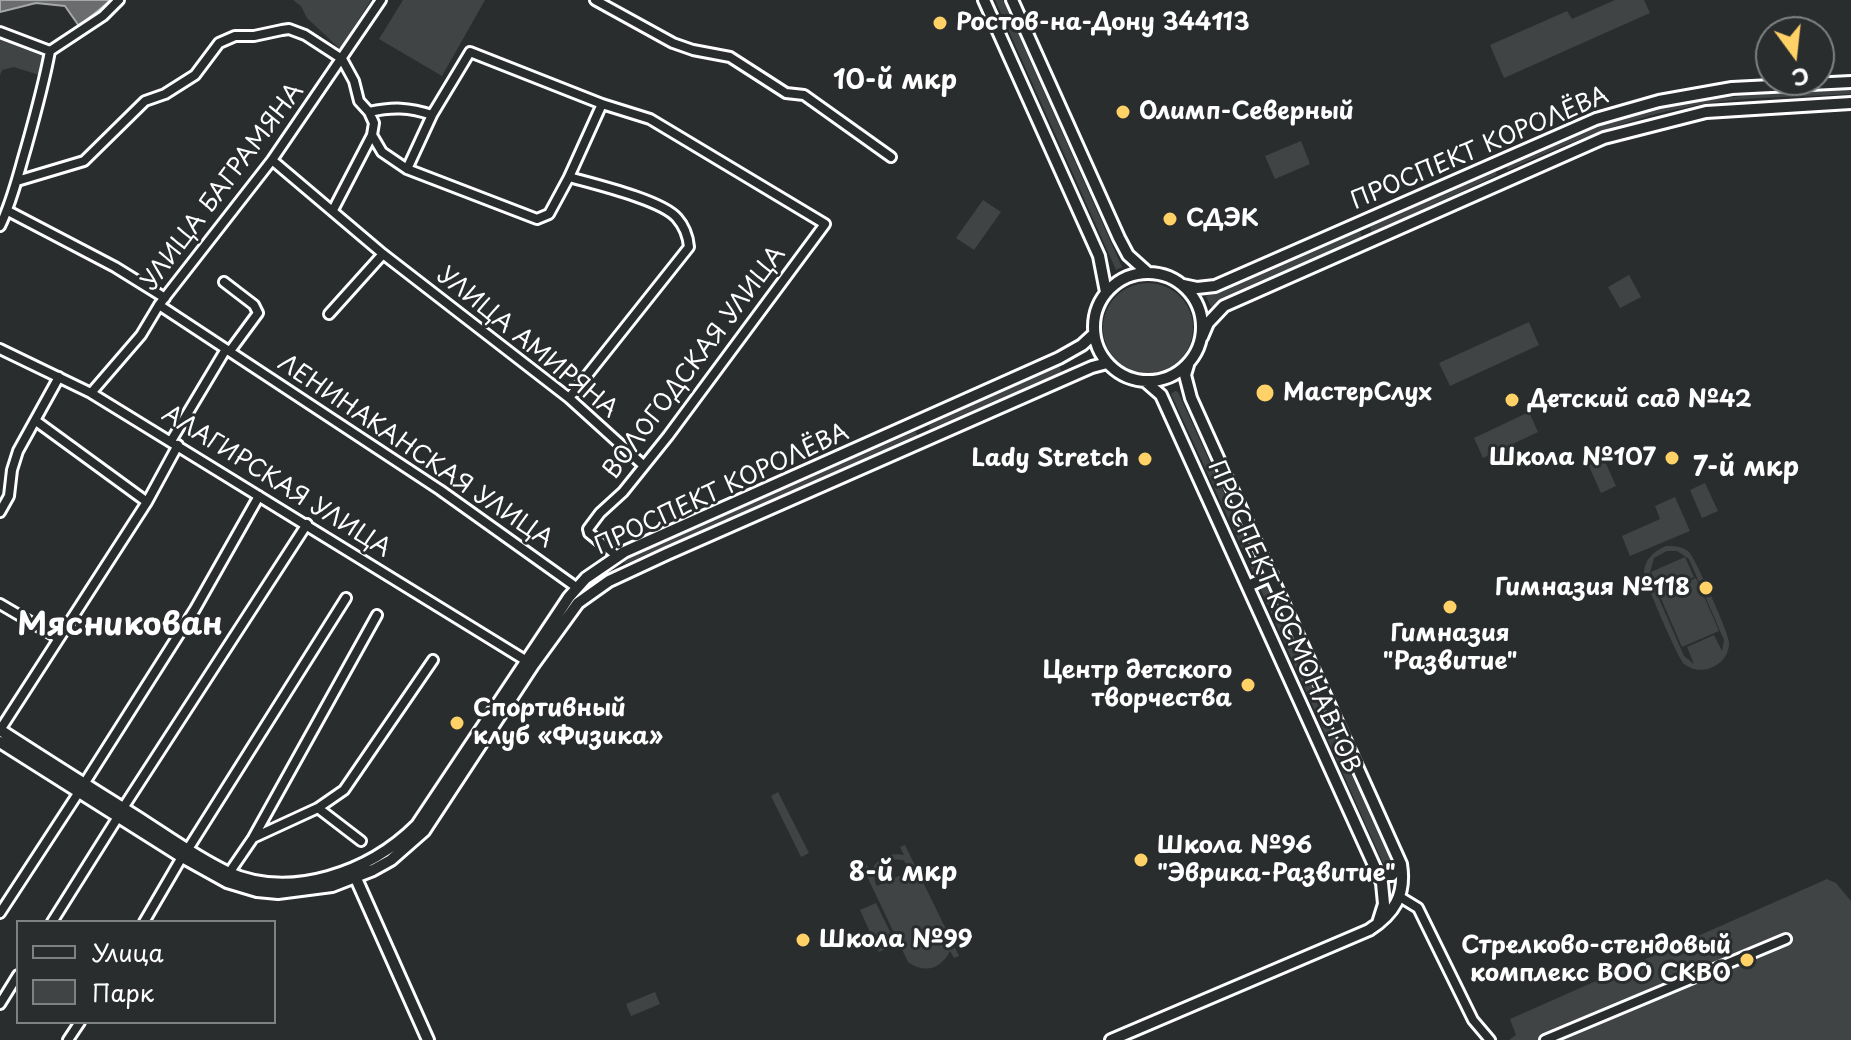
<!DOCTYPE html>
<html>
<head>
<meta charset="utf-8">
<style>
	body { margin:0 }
	#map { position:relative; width:1851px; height:1040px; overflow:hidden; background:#2a2d2e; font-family:"Playpen Sans",sans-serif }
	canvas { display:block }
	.legend { position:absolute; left:16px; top:920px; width:260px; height:104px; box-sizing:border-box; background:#2a2d2e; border:2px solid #7f8182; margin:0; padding:10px 14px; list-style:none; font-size:24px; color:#fff }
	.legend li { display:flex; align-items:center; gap:16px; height:40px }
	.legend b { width:40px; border:2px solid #7f8182 }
	.north { position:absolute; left:1755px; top:16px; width:80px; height:80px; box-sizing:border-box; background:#2a2d2e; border:2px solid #7f8182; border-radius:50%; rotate:165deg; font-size:22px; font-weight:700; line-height:32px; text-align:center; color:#fff }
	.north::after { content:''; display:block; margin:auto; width:28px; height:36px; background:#ffd166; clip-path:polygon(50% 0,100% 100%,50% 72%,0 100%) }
</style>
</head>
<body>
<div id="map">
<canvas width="1851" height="1040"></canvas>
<ul class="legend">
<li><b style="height:10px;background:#2a2d2e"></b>Улица</li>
<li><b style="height:22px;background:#414445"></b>Парк</li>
</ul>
<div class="north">С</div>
</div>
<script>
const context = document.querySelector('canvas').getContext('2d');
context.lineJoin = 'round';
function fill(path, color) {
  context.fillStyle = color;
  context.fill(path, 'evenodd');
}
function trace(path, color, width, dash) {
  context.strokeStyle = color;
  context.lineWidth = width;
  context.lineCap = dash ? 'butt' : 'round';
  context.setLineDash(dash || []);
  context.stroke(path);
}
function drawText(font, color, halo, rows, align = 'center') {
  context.font = font + ' "Playpen Sans",sans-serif';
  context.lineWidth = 6;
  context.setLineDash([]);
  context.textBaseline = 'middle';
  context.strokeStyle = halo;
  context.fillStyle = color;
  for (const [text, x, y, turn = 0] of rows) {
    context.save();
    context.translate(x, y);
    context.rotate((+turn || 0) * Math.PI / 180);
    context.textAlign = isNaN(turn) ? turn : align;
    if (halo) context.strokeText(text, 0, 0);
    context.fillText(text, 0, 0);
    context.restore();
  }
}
const green = new Path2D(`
	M293,0H371L340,49L307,18L301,6Z
	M403,0H485L442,76L379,39Z
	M995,0H1003L1122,267L1116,270Z
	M1615,0H1644L1650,13L1504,78L1490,45L1567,11L1572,19Z
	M0,35L45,52L39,75L14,67L2,70L0,75Z
	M1851,89V94C1798,97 1744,96 1692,106C1627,118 1568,143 1508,170L1506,166C1536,152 1566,138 1597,126C1678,96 1765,94 1851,89Z
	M1301,141L1310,164L1275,179L1265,156Z
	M1495,171L1497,175L1372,233L1370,227Z
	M983,200L1001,212L974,250L956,238Z
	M1359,230L1362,237L1211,307L1206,296Z
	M1629,275L1641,297L1620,308L1608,287Z
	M1103 328a45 45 0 1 1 90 0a45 45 0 1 1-90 0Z
	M1529,322L1539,345L1450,386L1439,363Z
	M1059,366L1062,372L930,429L929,425Z
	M1175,391L1178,392L1260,572L1258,575L1254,574L1171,394Z
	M1529,412L1538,432L1483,458L1474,438Z
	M915,431L918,436L625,564L624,560Z
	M1603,457L1616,486L1601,493L1588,464Z
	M1705,483L1718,511L1702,518L1690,490Z
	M1675,497L1690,531L1630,556L1622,536L1660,519L1655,506Z
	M1666,546C1674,546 1682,546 1689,552C1695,558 1729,633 1729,642C1730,665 1701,678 1684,664C1678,658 1645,582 1644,573C1644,560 1654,551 1666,546ZM1667,551H1677L1689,559L1724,640L1722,651L1714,635L1687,647L1694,664L1684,656L1649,576L1654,558Z
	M1685,557L1694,577L1660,592L1651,572Z
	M1696,578L1719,631L1682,647L1659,594Z
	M1262,586L1267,587L1393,866L1389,870H1386L1261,590Z
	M778,792L809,853L801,857L771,796Z
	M905,845L959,956L954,958L950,951C941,969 925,974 908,962L862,866L866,864L871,872C877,858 888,852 904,855L900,847ZM889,859L903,860L912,870L877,886C871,875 878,865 889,859Z
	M1827,879L1836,883L1851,901V1040H1509L1516,1035L1510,1019Z
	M876,903L896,944L879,952L860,910Z
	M655,992L660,1004L631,1016L626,1004Z`);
const water = new Path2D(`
	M0,0H111L79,26L65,6L36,3L0,12Z`);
const minor = new Path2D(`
	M595,0L673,43L693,50L730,57L786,93L804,95L891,157
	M0,32L50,51
	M369,112C392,107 409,107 432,115
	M372,135L382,152L407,169L537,219L549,214L569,177L602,104
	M272,160L383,254L569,398L643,465
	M407,169L432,115L470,52L602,104L650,119L825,224L668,436L623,492L600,513L588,529L589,533L617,556
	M17,181L84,161L145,101L165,94L195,75L219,43L235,36H254L282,30L289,29L305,35L342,59L354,81L359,101L369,112L374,123L372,135L333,210
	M8,211L115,267L165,298
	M0,226C12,202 18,175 26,148C35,116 44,84 50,51L103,16L119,0
	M224,282L254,305L258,313L230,351
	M159,305L440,490L576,587
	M329,314L383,254
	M0,349L91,393L525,660
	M91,393L141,335L159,305L272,160L381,0
	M569,398L689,247C688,236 685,227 677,218C662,200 594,184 569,177
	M36,421L147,502
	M171,441L226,349
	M0,512L9,496L12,470L18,451L59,377
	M0,604L58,638
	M0,730L147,502L178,445
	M84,784L195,609L259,496
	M123,808L307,524
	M318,808L361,841
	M255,837L318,808L344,790L433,660
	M188,849L346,598
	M229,873L253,838L377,615
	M1400,897L1418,908L1473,1020L1490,1040
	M0,913L79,792
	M52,922L118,817
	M144,922L182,857
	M0,1004L18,975
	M68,1040L80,1022
	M1545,1040L1786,939`);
const major = new Path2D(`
	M984,0L1099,256L1106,292
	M1012,0L1119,238L1128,255L1147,272
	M1094 327a54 54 0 1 1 108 0a54 54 0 1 1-108 0Z
	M1183,285L1197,288L1215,286L1596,119L1659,101L1732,88L1851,82
	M1202,337L1208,323L1224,306L1604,138L1706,112L1851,103
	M1146,382L1161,395L1382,883L1384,904L1378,923
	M1248,586L1272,575
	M0,730C45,759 89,787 134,815C164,834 195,857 227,872C291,901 370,872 417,825L569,597L586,578L624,552L1059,358L1082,345L1094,334
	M0,742L182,857L227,882L257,891L278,893L332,886L373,870L391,860L424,831L533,665L578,603L609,581L667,554L1092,367L1107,363
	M354,874L428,1040
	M1378,875H1392L1401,864
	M1111,1040L1369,930C1394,914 1406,895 1401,864L1191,398L1185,375L1188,365`);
const markers = [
	[940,23,8,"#ffd166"],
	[1123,112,8,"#ffd166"],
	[1170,219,8,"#ffd166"],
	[1265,393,10,"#ffd166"],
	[1512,400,8,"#ffd166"],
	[1672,458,8,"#ffd166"],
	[1145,459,8,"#ffd166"],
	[1706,588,8,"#ffd166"],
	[1450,607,8,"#ffd166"],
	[1248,685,8,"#ffd166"],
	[457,723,8,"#ffd166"],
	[1141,860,8,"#ffd166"],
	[803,940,8,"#ffd166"],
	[1747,960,8,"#ffd166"]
];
const poiNames = [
	["Ростов-на-Дону 344113",956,23],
	["Олимп-Северный",1139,112],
	["СДЭК",1186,219],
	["МастерСлух",1283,393],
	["Детский сад №42",1528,400],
	["Школа №107",1656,458,"right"],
	["Lady Stretch",1129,459,"right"],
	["Гимназия №118",1690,588,"right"],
	["Гимназия",1450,634,"center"],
	["\"Развитие\"",1450,662,"center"],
	["Центр детского",1232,671,"right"],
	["творчества",1232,699,"right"],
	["Спортивный",473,709],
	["клуб «Физика»",473,737],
	["Школа №96",1157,846],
	["\"Эврика-Развитие\"",1157,874],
	["Школа №99",819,940],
	["Стрелково-стендовый",1731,946,"right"],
	["комплекс ВОО СКВО",1731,974,"right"]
];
const streetNames = [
	["ПРОСПЕКТ КОРОЛЁВА",1480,149,-23],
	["УЛИЦА БАГРАМЯНА",223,187,-53],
	["УЛИЦА АМИРЯНА",527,343,39],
	["ВОЛОГОДСКАЯ УЛИЦА",695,363,-53],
	["ЛЕНИНАКАНСКАЯ УЛИЦА",415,452,34],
	["АЛАГИРСКАЯ УЛИЦА",276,482,32],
	["ПРОСПЕКТ КОРОЛЁВА",722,490,-25],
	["ПРОСПЕКТ КОСМОНАВТОВ",1283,617,66]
];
const neighbourhoodNames = [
	["10-й мкр",895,82],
	["7-й мкр",1746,469],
	["8-й мкр",903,874]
];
const districtNames = [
	["Мясникован",120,626]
];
fill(green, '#414445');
fill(water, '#6a6c6d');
trace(water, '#a6a7a7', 2);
trace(minor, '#fff', 14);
trace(major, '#fff', 16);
trace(minor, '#2a2d2e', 8);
trace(major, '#2a2d2e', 10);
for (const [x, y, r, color] of markers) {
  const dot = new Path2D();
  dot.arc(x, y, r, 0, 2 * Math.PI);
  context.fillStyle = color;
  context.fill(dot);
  trace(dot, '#2a2d2e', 3);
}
drawText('bold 24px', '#fff', '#2a2d2e', poiNames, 'left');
drawText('24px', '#fff', '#2a2d2e', streetNames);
drawText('bold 26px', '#fff', '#2a2d2e', neighbourhoodNames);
drawText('bold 32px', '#fff', '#2a2d2e', districtNames);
</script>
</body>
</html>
